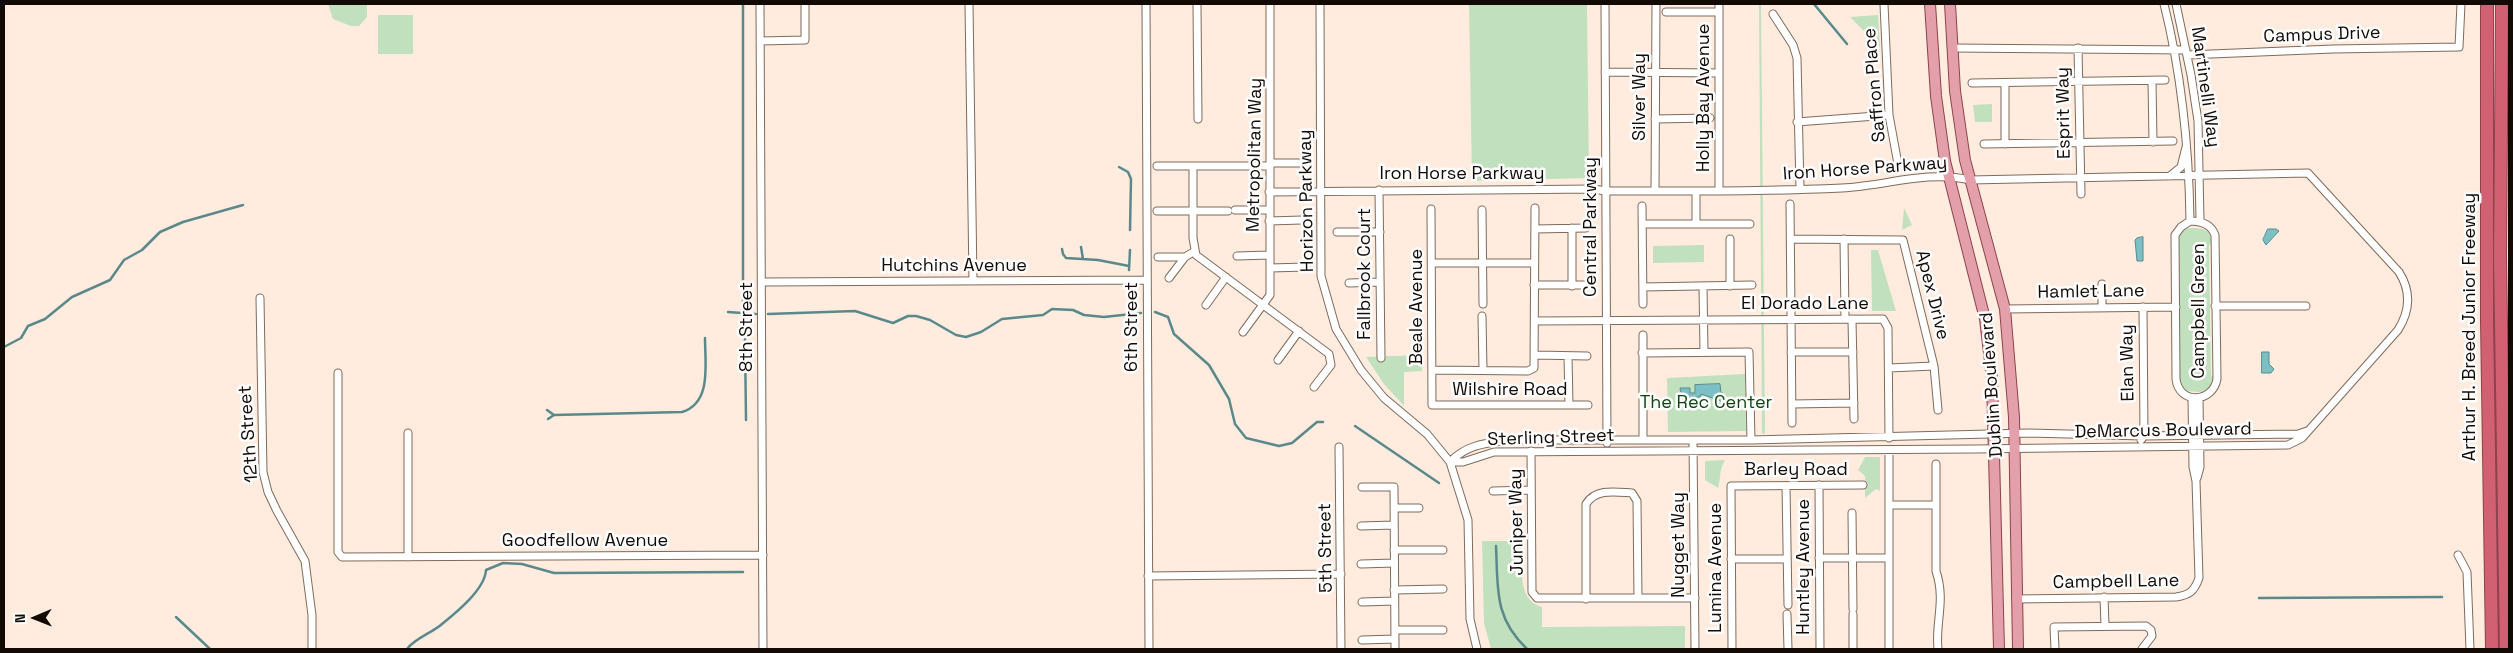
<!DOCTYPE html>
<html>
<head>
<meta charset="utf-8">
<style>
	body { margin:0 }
	#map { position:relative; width:2513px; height:653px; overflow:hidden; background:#ffecde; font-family:"Space Grotesk",sans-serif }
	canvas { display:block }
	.frame { position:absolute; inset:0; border:5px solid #110a05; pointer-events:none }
	.north { position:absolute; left:10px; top:593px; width:50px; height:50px; -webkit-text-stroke:4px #fdfdfd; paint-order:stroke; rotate:269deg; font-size:14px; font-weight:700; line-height:20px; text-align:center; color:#110a05 }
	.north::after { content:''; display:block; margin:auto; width:18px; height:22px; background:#110a05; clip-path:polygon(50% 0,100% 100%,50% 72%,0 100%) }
</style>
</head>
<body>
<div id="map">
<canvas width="2513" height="653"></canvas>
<div class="frame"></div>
<div class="north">N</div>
</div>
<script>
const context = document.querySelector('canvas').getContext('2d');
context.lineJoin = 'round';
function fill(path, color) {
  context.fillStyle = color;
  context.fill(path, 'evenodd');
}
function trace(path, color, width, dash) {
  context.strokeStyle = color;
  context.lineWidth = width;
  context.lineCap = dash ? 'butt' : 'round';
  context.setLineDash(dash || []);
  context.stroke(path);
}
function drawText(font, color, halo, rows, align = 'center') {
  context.font = font + ' "Space Grotesk",sans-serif';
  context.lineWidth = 5;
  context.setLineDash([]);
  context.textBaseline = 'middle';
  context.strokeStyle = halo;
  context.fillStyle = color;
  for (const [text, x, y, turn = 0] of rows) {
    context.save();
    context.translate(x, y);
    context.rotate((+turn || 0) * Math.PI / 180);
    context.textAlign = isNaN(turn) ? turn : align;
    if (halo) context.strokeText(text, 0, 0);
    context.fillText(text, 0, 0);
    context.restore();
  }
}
const green = new Path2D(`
	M328,4H367V17L359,26H351L333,19Z
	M1469,4H1587L1589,178L1472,181Z
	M1759,4H1761L1765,434L1762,433Z
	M378,15H413V54H378Z
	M1878,15L1880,47L1850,17Z
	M1992,104V122H1975L1973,105Z
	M1904,208L1912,225L1902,230Z
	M2190,228C2200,228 2210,228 2212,241L2209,246L2211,375L2214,379L2208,390L2200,392L2184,391L2178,379L2180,376L2177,238L2182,230Z
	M1704,245V262L1653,263V246Z
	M1871,250H1878L1896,311H1872Z
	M1422,355V371L1404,372V406L1384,384L1366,357Z
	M1745,374L1746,431L1668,432L1667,378Z
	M1865,457H1880V491L1876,489L1865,498V476L1858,470Z
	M1725,460C1719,470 1721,478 1718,488L1705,480V461Z
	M1482,541H1523C1523,563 1515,600 1542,607V627L1685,626V649H1491L1484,623Z`);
const water = new Path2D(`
	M2268,229H2276L2279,231L2266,245L2263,240Z
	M2143,237V261H2137L2135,240L2137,238Z
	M2262,352H2269V364L2274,369L2271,373H2262Z
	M1720,384L1721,393H1723L1721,401L1701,394L1700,397L1682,398L1680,388H1690V393H1695V385Z`);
const stream = new Path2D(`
	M743,4V305L749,313
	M1814,4L1847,44
	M1119,167L1128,172L1131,179L1130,230
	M1081,247L1083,259
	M1062,249L1063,254L1066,258L1098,260L1129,266
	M1129,270L1130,250
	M728,312L756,314
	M1155,312L1168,317L1174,334L1209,365L1229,399L1235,424L1246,438L1279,446L1292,443L1317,422H1323
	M768,314L855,311L893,323L908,316H916L930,320L956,335L966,337L981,332L1002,319L1043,315L1052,309L1073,310L1084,315L1104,317L1141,313
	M745,321L749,313
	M745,339L746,420
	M4,347L21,338L28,326L45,319L72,297L110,280L124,260L142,250L160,232L183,222L243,205
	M547,410L554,415L682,412C712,403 705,364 705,338
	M548,419L554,415
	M1355,426L1439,483
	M1496,546C1498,589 1494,618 1527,649
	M2259,598L2442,597
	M176,617L210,649
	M407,649C415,638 432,633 442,624C457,612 485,589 486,570L503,563L522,564L554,573L743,572`);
const street = new Path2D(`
	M760,4L763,649
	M969,4L973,281
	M1146,4L1149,649
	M1197,4L1198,119
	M1320,4L1321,276L1336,329L1361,370L1384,398L1427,434L1450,462L1468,520L1470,619L1477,649
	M1605,4L1607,443
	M1719,4V191
	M1884,4L1889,115L1898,164
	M2164,4C2182,76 2189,147 2190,221
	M2176,4L2191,75L2198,121L2200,221
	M1666,12H1719
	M1773,14L1793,45L1797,58L1800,189
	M760,41L805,40V4
	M1952,48L2186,50
	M2078,48L2081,194
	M2187,55L2333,49L2459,47L2461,4
	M1605,72L1719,73
	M2152,81L2153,142
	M1972,83L2165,80
	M2005,83V144
	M1655,119L1710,118
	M1797,122L1889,115
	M1984,144L2173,141
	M1270,163H1303
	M1157,166H1270
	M1193,167V238L1196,255L1329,354L1331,365L1314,387
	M2170,176L2181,167L2186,147
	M1379,190L1381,358
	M1655,191L1656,4
	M1696,191V224
	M1269,192L1594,189L1605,191C1684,191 1763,192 1842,188C1886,186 1925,170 1970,180L2308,173L2399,272C2411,291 2410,311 2398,330L2302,438L2288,445L1975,449L1494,452L1463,462H1450
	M1790,204L1792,423
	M1642,206L1643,304
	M1431,209L1432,405H1588
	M1235,210H1269
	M1482,210L1483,304
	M1157,211H1228
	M1269,221L1302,220
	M2190,221C2201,221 2211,224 2215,235L2217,379C2213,403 2179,405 2176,379L2175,235L2181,227Z
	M1642,224H1750
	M1535,229L1586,228
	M1337,232H1380
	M1730,239V286
	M1791,239L1903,240L1934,366L1938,410
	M1844,239L1845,319
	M1237,256L1270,255
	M1158,257H1185
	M1432,263H1534
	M1270,268L1306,267
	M1169,278L1185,257L1195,251
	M762,282L1147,280
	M1349,283L1380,282
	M2102,284V307
	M1534,285H1588
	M1572,286V228
	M1703,286L1704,352
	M1643,287L1752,285
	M260,298L263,472L268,492L277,511L305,561L312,615V649
	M1206,305L1226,277
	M2215,306H2306
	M2005,309L2176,307
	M1482,316L1483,370
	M1852,319L1854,419
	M1535,321L1883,319L1888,328L1889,438
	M1243,332L1270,295V4
	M1643,335V440
	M1791,352H1853
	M1642,353L1749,352L1751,440
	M1535,355L1587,356
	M1568,356L1569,405
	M1278,360L1299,331
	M1889,368L1934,366
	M1432,370L1528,371L1534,368L1535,208
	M338,373V552L342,557L763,555
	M1792,404L1854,403
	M408,433V557
	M1693,440L1695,649
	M2141,440L2144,436L2143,307
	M1339,447L1341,649
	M1889,450V649
	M1531,451L1532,592L1537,598H1695
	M1450,462C1467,444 1487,443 1510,440H1751L2029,433L2144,436L2298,434L2307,431
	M1936,464V571C1946,601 1935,622 1938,649
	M2197,478L2200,467L2199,398
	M1819,485L1820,649
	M1786,486L1788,605
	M1362,487H1394L1395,649
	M1493,491L1531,490
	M1889,505H1936
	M1394,508H1419
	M1852,513L1853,609
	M1361,526L1394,525
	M1394,550H1443
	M2458,555L2467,572L2470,649
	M1819,558H1889
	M1731,559H1787
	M1361,564L1394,563
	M1148,576L1341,574
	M1394,590L1443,589
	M2104,597L2105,626
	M1586,599V504C1596,488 1616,492 1632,493L1637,501L1638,598
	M2016,599L2176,597C2189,595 2194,592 2199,578L2196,481L2193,467L2192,399
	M1362,602L1394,601
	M1787,614L1788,649
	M1853,614V649
	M1395,630H1443
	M1362,640L1395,639
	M1732,649L1731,486L1863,485
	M2055,649L2054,627L2146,626L2151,630L2152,636L2142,649`);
const primary = new Path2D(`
	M1930,4L1936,96L1945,161L1985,319L1992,378L1999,649
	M1950,4L1955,91L1965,160L2005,309L2014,417L2018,649`);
const highway = new Path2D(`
	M2487,4V322L2492,649
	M2502,4L2500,256L2506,649`);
const streetNames = [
	["Campus Drive",2322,35,-2],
	["Saffron Place",1875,85,-95],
	["Martinelli Way",2205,87,82],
	["Silver Way",1640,97,-90],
	["Holly Bay Avenue",1704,98,-90],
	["Esprit Way",2064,113,-91],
	["Metropolitan Way",1255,155,-89],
	["Iron Horse Parkway",1865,169,-4],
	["Iron Horse Parkway",1462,174],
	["Horizon Parkway",1307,201,-91],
	["Central Parkway",1591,227,-90],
	["Hutchins Avenue",954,266],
	["Fallbrook Court",1365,274,-90],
	["Hamlet Lane",2091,292,-1],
	["Apex Drive",1932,295,76],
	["El Dorado Lane",1805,304],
	["Beale Avenue",1417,307,-90],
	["Campbell Green",2199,311,-90],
	["8th Street",747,327,-90],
	["6th Street",1132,327,-90],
	["Arthur H. Breed Junior Freeway",2470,327,-90],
	["Elan Way",2128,363,-91],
	["Dublin Boulevard",1992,385,-94],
	["Wilshire Road",1510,390],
	["DeMarcus Boulevard",2163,431,-1],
	["12th Street",249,434,-94],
	["Sterling Street",1551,438,-2],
	["Barley Road",1796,470],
	["Juniper Way",1517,522,-91],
	["Goodfellow Avenue",585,541],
	["Nugget Way",1679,545,-90],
	["5th Street",1326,548,-91],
	["Huntley Avenue",1804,567,-90],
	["Lumina Avenue",1716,568,-90],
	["Campbell Lane",2116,582,-1]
];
const parkNames = [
	["The Rec Center",1706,403]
];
fill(green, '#c1e0be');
fill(water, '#7bc0c4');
trace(water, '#5b898b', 1);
trace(stream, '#5b898b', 2.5);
trace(street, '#7f6b5b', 9);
trace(primary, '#8d424c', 12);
trace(highway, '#8d424c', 14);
trace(street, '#fff', 7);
trace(primary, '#e3a0aa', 10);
trace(highway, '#d06072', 12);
drawText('18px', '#110a05', '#fdfdfd', streetNames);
drawText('18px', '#0f4510', '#fdfdfd', parkNames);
</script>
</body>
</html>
